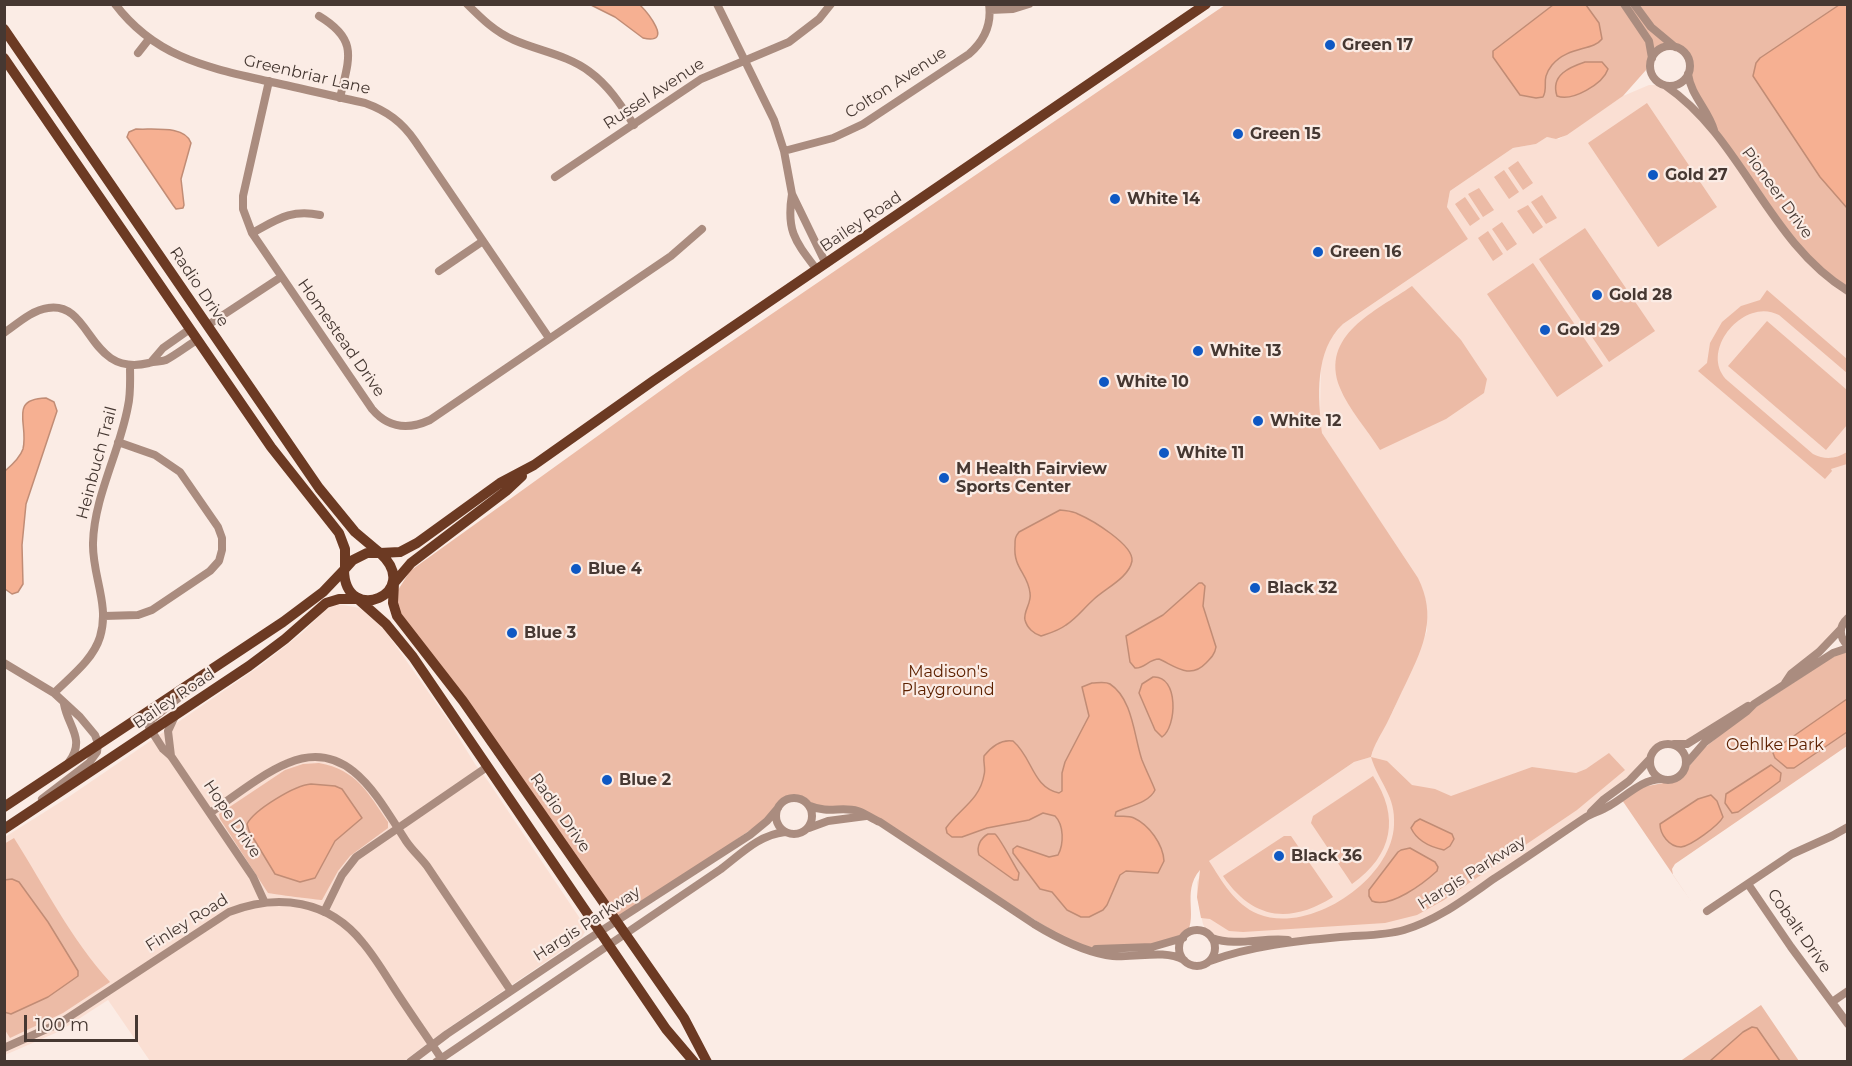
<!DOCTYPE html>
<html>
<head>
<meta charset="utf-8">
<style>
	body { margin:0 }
	#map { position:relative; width:1852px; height:1066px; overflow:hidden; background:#fbece5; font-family:Montserrat,sans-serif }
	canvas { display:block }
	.frame { position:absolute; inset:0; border:6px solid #463832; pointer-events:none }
	.scale { position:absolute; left:24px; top:1015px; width:114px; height:27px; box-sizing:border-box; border:3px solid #463832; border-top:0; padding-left:8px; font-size:18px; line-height:21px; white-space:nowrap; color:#463832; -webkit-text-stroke:4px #fbece5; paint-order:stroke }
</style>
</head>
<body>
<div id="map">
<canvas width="1852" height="1066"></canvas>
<div class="frame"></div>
<div class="scale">100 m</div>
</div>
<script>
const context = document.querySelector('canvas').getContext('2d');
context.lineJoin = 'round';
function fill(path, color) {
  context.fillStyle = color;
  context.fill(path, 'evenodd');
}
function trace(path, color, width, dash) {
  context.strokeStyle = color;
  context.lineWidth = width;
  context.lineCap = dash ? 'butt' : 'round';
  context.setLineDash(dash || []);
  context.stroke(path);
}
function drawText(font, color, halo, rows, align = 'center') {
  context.font = font + ' Montserrat,sans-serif';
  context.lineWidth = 4.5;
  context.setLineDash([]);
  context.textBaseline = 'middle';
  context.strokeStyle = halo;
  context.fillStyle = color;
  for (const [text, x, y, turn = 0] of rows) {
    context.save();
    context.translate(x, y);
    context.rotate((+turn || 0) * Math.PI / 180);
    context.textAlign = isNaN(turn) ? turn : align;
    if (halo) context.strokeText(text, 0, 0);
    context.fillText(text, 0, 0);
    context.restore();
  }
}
const built = new Path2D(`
	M1649,85H1663L1682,97L1847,291L1848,618L1784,683L1699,736L1674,744L1668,743L1658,746L1651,754L1649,760L1586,817L1454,907L1402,931L1295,941L1212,938L1207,933L1203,924L1197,897V882L1207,862L1354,762L1371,757L1375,743L1393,711L1427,631L1426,602L1421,585L1322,433L1320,416L1321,360L1329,340L1343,324L1468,239L1447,207L1450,191L1513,148L1536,144L1547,137L1559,139L1623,96Z
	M337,604L360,608L384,629L448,720L475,764L488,781L583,923L585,932L582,937L444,1031L404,1061H150L108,1000L60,1031L5,1055V837L70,796L260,666L302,633L325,610Z`);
const green = new Path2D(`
	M1225,5H1847V291L1794,244L1692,92L1690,65L1687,55L1677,48H1663L1654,55L1646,70L1623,96L1567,135L1556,139L1547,137L1536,144L1513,148L1450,191L1447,207L1468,239L1343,324C1314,351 1318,397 1322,433L1418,578C1437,616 1424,646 1407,681C1400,695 1394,709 1387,723C1381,735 1374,744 1371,757L1387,761L1412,785L1435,789L1451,796L1532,767L1576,773L1586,769L1609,753L1625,770L1577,810L1444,900L1417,915L1385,923L1243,932L1229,931L1210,919L1201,918L1197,897L1200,870C1180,893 1201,919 1183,938L1152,947H1079L866,816L810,806C795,790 782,802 772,815L617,922L401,621L393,598L410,571L688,371ZM1371,757C1379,783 1396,796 1394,825C1392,880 1309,935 1258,914C1234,904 1222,881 1209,861L1354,762Z
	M1647,103L1717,207L1658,247L1588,143Z
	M1518,161L1533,183L1523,190L1508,168Z
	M1504,170L1519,192L1509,199L1494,177Z
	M1479,188L1494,210L1483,217L1468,194Z
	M1542,195L1557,218L1546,224L1531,202Z
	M1465,197L1480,219L1470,226L1455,204Z
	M1528,205L1543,227L1533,234L1517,211Z
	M1502,222L1517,244L1507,251L1492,229Z
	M1585,228L1655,331L1609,362L1539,259Z
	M1488,231L1503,254L1493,261L1478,238Z
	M1533,263L1603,366L1557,397L1487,294Z
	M1412,286L1461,340L1487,379L1484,393L1446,419L1380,450C1368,431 1348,408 1340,388C1319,335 1376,311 1412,286Z
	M1767,290L1847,359V373L1779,315C1744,296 1697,352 1728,381L1813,454C1825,460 1836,459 1847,452V464L1831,469L1832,471L1825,479L1698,371L1707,363L1710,343L1722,322L1741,306L1760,300Z
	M1767,321L1847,390V425L1826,450L1728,366Z
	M1841,653H1847V746L1675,864L1672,869L1673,875L1695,907L1622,800L1638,788L1678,780L1703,749L1750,711L1831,658Z
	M319,763C357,770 368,793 388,822V828L350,856L338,871L322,900C319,900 272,894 268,893L220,819L219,814L285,770L303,764Z
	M1373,776C1400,817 1393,855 1352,884L1311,823L1313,816Z
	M1284,836H1291L1333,897C1290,924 1253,920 1223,876Z
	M14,838C45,887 71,939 110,982L63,1013L10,1038L5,1030L4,844Z
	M1761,1005L1799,1061L1679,1062Z`);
const water = new Path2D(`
	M591,5H640C646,11 675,45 643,38L615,17Z
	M1553,5H1586L1599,23L1602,39C1593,51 1568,46 1552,65C1540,80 1549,86 1543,97L1536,98L1520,95L1493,57V51Z
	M1839,5H1848L1847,208L1820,177L1753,76L1756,63L1760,58Z
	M1585,62H1602L1608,69C1603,84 1572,102 1557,96C1550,75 1570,67 1585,62Z
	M136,129C152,130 185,125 191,143L181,179L184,205L183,208L176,209L173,205L127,137L129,132Z
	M46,398L54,402L57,411L26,504L22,545L23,584L18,592L12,594L5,589V471C12,465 20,458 23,449C29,424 8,399 46,398Z
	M1060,510C1067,511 1073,511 1078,514C1092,520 1134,545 1132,561C1129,578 1104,589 1093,600C1084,608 1077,618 1066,625C1058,631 1050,633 1041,636C1034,634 1027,628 1025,620C1023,611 1032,603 1030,593C1028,573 1013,569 1015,545C1015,539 1015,537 1019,532Z
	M1199,583H1202L1205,586L1203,606L1216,647C1215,654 1211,658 1206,663C1190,680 1175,666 1159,659C1149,659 1144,669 1135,668L1130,662L1126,636L1163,615Z
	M1153,677C1179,675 1177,727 1162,737L1155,730L1139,693L1142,684Z
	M1092,683C1097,683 1105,681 1110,684C1133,699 1134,737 1142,760C1146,770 1151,780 1155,790C1149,803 1129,806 1116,812L1115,816C1121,817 1128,815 1134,818C1149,825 1163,844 1164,861L1158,873L1126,871L1120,875L1107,905L1103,910L1089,917H1081L1067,910L1052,892L1040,889L1013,853V849L1017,846L1049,857L1058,855C1064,844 1064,825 1055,816L1043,813L1029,820L987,828L962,837H952L947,833L946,828C958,810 980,800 984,775C986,769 983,763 984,756C991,747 1001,739 1013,741C1033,758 1032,787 1059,793L1062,791V773L1065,762L1089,716L1082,687Z
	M1847,699V732L1794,768H1787L1775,758L1773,753L1775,749Z
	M1771,765L1781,773L1780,781L1738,812L1732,813L1725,803L1726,794Z
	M311,784L335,786L342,789L362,818L335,841L315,878L300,882L275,874L249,831L247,824C254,810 295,785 311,784Z
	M1711,795L1717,801L1723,817C1719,825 1691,846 1681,847C1669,847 1660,834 1660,824L1698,799Z
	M1420,819L1452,834L1454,839L1450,846L1444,850C1430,847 1417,841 1411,828L1415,822Z
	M988,834H995C1000,838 1014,865 1019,873L1018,880H1014L979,855C976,846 981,838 988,834Z
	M1410,848L1435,862L1438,867L1437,871C1424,883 1390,909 1372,901L1369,896V890L1398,852L1401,850Z
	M12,879L19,882L48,922L78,971V976L48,997L11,1014L4,1012V880Z
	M1752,1027L1757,1028L1780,1061H1710L1743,1032Z`);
const minor = new Path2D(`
	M115,4C155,57 206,67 267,81C300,88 332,96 365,103C387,111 402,122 415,141L549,338
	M467,4C481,18 495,32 514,40C539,51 568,55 590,72C609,86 621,105 634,125
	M717,4L774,120L784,151L792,194L826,264
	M1624,4L1649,41L1652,58
	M1634,4L1651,27L1675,47
	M990,10L1013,9L1029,4
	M319,16C359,40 349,58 340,98
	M1650 66a20 20 0 1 1 40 0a20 20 0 1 1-40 0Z
	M138,53L149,39
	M1688,74C1691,96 1708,109 1714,130
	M269,81L243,196V209L252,233L372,409C388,428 408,430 430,420L671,256L702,229
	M1666,86C1743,139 1767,241 1848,291
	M784,151L833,138L863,124L969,54C984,41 992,25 989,4
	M555,177L701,79L789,42L819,19L831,4
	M792,194C786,231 795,241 817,270
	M252,233C278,219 291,209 320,215
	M439,271L483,241
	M208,325L281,277
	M4,333C17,324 32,310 48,308C93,301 87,378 149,363C155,361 161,362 166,360C177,354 187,346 197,340
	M151,362L163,348L190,329
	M104,616L138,615L152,610L210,571L219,561L222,550V538L218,527L180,472L155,455L118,442
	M1848,618C1838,627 1839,637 1848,646
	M4,663L54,693L80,717L95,735L98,743L97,752L89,763L42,799
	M1785,683L1791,674L1819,652L1840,630
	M196,684L152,719L149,727L163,749L171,756L253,877L264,901
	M54,693C70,677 93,660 100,637C110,605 92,575 93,543C94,497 120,451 128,406C131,393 130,379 130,365
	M64,704C68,727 86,739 69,762
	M1650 762a18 18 0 1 1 36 0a18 18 0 1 1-36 0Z
	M1674,744H1687L1748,706
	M171,756L168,731L175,716
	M1686,764L1705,742L1747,711L1754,704L1833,653L1848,648
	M776 816a18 18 0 1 1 36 0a18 18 0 1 1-36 0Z
	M810,806C829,814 841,806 858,811C865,813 872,819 880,822L1034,924C1057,938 1080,950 1106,955C1132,960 1161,948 1184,960
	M1591,812L1603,800L1629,781L1649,760
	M210,813C233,797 263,773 288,763C349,737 379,800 406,841C412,850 420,857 427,866L511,991
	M809,828L828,821L866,816
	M1748,884L1791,947L1848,1024
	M1707,911L1792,854L1832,836L1848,827
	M324,912L342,875L356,857L487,767
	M1179 948a18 18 0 1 1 36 0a18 18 0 1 1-36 0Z
	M1212,938C1236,947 1263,937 1288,940
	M1096,949L1152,947L1183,938
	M1210,961C1251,946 1296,941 1340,937C1360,935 1384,936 1404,930C1438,920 1466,898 1495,878C1526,858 1556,837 1586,817C1594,813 1602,810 1609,806C1627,796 1640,780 1661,779
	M1832,1002L1848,991
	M4,1048L60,1023L229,912C278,893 329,900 363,943C374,956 383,971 392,985C408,1010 425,1034 441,1058
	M410,1062L447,1034L587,940L750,835L767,821L778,808
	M436,1062L721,869C742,853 759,835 785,832`);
const major = new Path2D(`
	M4,29L319,488L355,532L380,553
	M4,58L271,447L339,533L345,549V569
	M367,553H380C424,593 345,627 344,570L353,560Z
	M380,553L400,552L417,543L500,483L534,465L653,381L1206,4
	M394,583L393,603L397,616L463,701L684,1018L707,1062
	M394,583L411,563L506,491L522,476
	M359,600L386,624L413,657L666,1029L694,1062
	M4,807L283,622L323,592L344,570
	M4,829L249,666L285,639L326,603L339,599H358`);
const markers = [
	[1330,45,6,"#0f58c3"],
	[1238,134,6,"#0f58c3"],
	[1653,175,6,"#0f58c3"],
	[1115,199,6,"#0f58c3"],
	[1318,252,6,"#0f58c3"],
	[1597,295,6,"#0f58c3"],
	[1545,330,6,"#0f58c3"],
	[1198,351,6,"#0f58c3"],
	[1104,382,6,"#0f58c3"],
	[1258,421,6,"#0f58c3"],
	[1164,453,6,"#0f58c3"],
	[944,478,6,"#0f58c3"],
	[576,569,6,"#0f58c3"],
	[1255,588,6,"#0f58c3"],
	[512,633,6,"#0f58c3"],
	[607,780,6,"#0f58c3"],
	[1279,856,6,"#0f58c3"]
];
const poiNames = [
	["Green 17",1342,45],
	["Green 15",1250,134],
	["Gold 27",1665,175],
	["White 14",1127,199],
	["Green 16",1330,252],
	["Gold 28",1609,295],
	["Gold 29",1557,330],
	["White 13",1210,351],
	["White 10",1116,382],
	["White 12",1270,421],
	["White 11",1176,453],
	["M Health Fairview",956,469],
	["Sports Center",956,487],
	["Blue 4",588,569],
	["Black 32",1267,588],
	["Blue 3",524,633],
	["Blue 2",619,780],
	["Black 36",1291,856]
];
const streetNames = [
	["Greenbriar Lane",307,75,13],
	["Colton Avenue",896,83,-33],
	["Russel Avenue",654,94,-33],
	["Pioneer Drive",1777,193,54],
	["Bailey Road",861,222,-34],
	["Radio Drive",199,287,56],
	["Homestead Drive",341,338,55],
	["Heinbuch Trail",97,463,-75],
	["Bailey Road",174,699,-34],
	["Radio Drive",560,813,55],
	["Hope Drive",232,819,56],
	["Hargis Parkway",1472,873,-32],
	["Finley Road",187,923,-32],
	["Hargis Parkway",587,924,-33],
	["Cobalt Drive",1799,931,55]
];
const parkNames = [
	["Madison's",948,672],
	["Playground",948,690],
	["Oehlke Park",1775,745]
];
fill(built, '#fadfd3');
fill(green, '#ecbba6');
fill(water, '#f6b092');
trace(water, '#c18c75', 1.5);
trace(minor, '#aa8c7f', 8);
trace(major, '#6c3a23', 10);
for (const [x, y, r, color] of markers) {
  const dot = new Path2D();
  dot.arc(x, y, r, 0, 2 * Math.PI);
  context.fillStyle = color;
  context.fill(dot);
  trace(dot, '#fbece5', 2);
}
drawText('bold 16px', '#463832', '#fbece5', poiNames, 'left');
drawText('16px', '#463832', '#fbece5', streetNames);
drawText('16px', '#5d2100', '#fbece5', parkNames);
</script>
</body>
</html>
